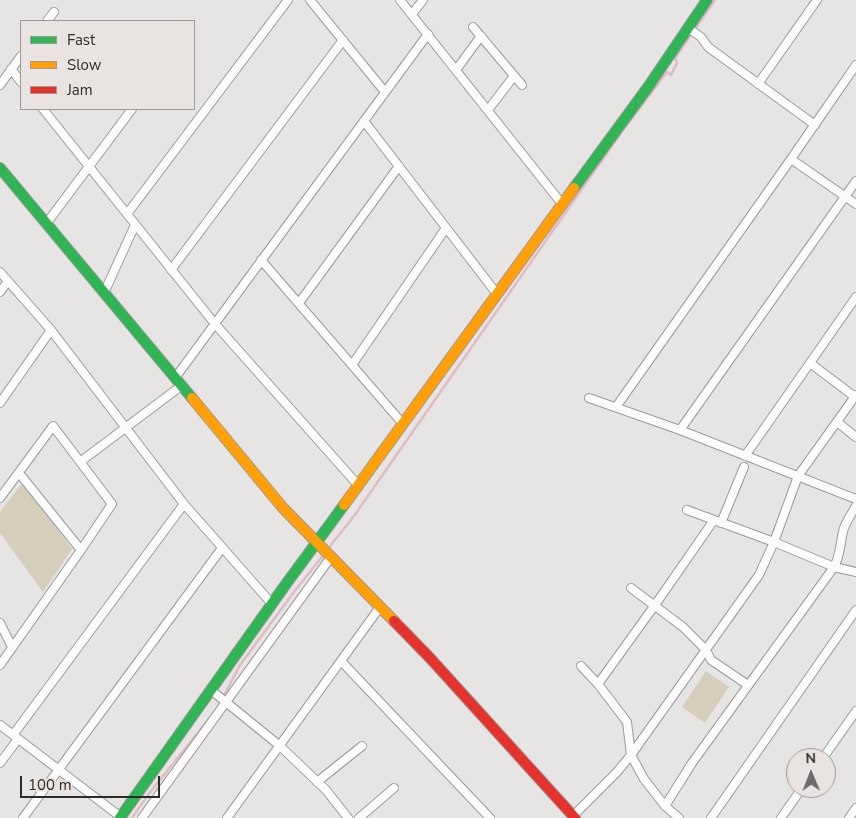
<!DOCTYPE html>
<html>
<head>
<meta charset="utf-8">
<style>
	body { margin:0 }
	#map { position:relative; width:856px; height:818px; overflow:hidden; background:#e7e5e3; font-family:"Nunito Sans",sans-serif }
	canvas { display:block }
	.legend { position:absolute; left:20px; top:20px; width:175px; height:90px; box-sizing:border-box; background:#e9e4e1; border:1px solid #9e9a98; margin:0; padding:6px 9px; list-style:none; font-size:15px; color:#2d2b2a }
	.legend li { display:flex; align-items:center; gap:10px; height:25px }
	.legend b { width:25px; border:1px solid #9e9a98 }
	.north { position:absolute; left:786px; top:748px; width:50px; height:50px; box-sizing:border-box; background:#e9e4e1; border:1px solid #9e9a98; border-radius:50%; rotate:359deg; font-size:14px; font-weight:700; line-height:20px; text-align:center; color:#2d2b2a }
	.north::after { content:''; display:block; margin:auto; width:18px; height:22px; background:#6e6c6b; clip-path:polygon(50% 0,100% 100%,50% 72%,0 100%) }
	.scale { position:absolute; left:20px; top:776px; width:140px; height:22px; box-sizing:border-box; border:2px solid #2d2b2a; border-top:0; padding-left:6px; font-size:15px; line-height:18px; white-space:nowrap; color:#2d2b2a; -webkit-text-stroke:4px #e9e4e1; paint-order:stroke }
</style>
</head>
<body>
<div id="map">
<canvas width="856" height="818"></canvas>
<ul class="legend">
<li><b style="height:6px;background:#30b455"></b>Fast</li>
<li><b style="height:6px;background:#ff9f0a"></b>Slow</li>
<li><b style="height:6px;background:#e5322d"></b>Jam</li>
</ul>
<div class="north">N</div>
<div class="scale">100 m</div>
</div>
<script>
const context = document.querySelector('canvas').getContext('2d');
context.lineJoin = 'round';
function fill(path, color) {
  context.fillStyle = color;
  context.fill(path, 'evenodd');
}
function trace(path, color, width, dash) {
  context.strokeStyle = color;
  context.lineWidth = width;
  context.lineCap = dash ? 'butt' : 'round';
  context.setLineDash(dash || []);
  context.stroke(path);
}
const green = new Path2D(`
	M23,482L72,549L43,592L0,533V512Z
	M706,671L729,687L705,723L682,707Z`);
const stream = new Path2D(`
	M328,549L354,516L623,130L667,72L671,75L677,63L675,58L715,0
	M132,818L151,791L217,709L240,665L294,592L325,553`);
const street = new Path2D(`
	M310,0L385,92
	M400,0L562,204
	M412,14L423,0
	M47,21L54,12
	M473,27L522,85
	M688,28L701,37L708,47L815,125
	M11,69L21,82
	M456,70L481,36
	M758,84L817,0
	M0,85L21,56
	M43,109L215,324L358,485
	M488,110L514,76
	M364,121L497,294
	M791,159L856,204
	M127,214L288,0
	M46,224L132,109
	M261,260L403,424
	M171,270L343,40
	M0,272L51,330L184,504L272,604
	M0,292L8,281
	M104,293L135,225
	M299,303L399,166
	M810,363L855,397
	M352,365L446,228
	M175,378L428,34
	M589,398L680,430L856,499
	M0,403L51,330
	M616,407L791,159L856,65
	M837,422L856,437
	M680,430L856,181
	M745,456L856,297
	M80,462L181,386
	M19,473L81,550
	M0,498L53,426L112,504L81,550L0,665
	M687,510L774,542L834,567L856,572
	M721,523L744,467
	M631,588L683,627L706,650L711,660L748,685
	M0,623L12,647
	M341,661L490,818
	M581,666L598,684L627,722L631,755L644,779L665,806L679,818
	M598,684L655,605L714,520
	M211,690L280,746L326,790L348,818
	M0,725L122,818
	M13,735L184,504
	M823,758L856,711
	M0,763L18,739
	M317,782L362,746
	M665,806L692,763L834,567C841,555 840,541 844,528C847,520 852,513 856,506
	M573,816L617,772L631,755L759,575L774,542L798,476L856,395
	M23,818L222,548
	M142,818L331,557
	M227,818L380,607
	M359,818L394,788
	M711,818L856,610
	M781,818L802,788
	M849,818L856,808`);
const fast = new Path2D(`
	M0,168L192,398
	M574,188L648,87L707,0
	M120,818L286,584L344,505`);
const slow = new Path2D(`
	M192,398L283,508L394,621
	M344,505L574,188`);
const jam = new Path2D(`
	M394,621L430,658L575,818`);
fill(green, '#d5cebb');
trace(stream, '#dfbcc3', 2.5);
trace(street, '#9c9a99', 10);
trace(fast, '#9c9a99', 12);
trace(slow, '#9c9a99', 12);
trace(jam, '#9c9a99', 12);
trace(street, '#fbfbfb', 8);
trace(fast, '#30b455', 10);
trace(slow, '#ff9f0a', 10);
trace(jam, '#e5322d', 10);
</script>
</body>
</html>
